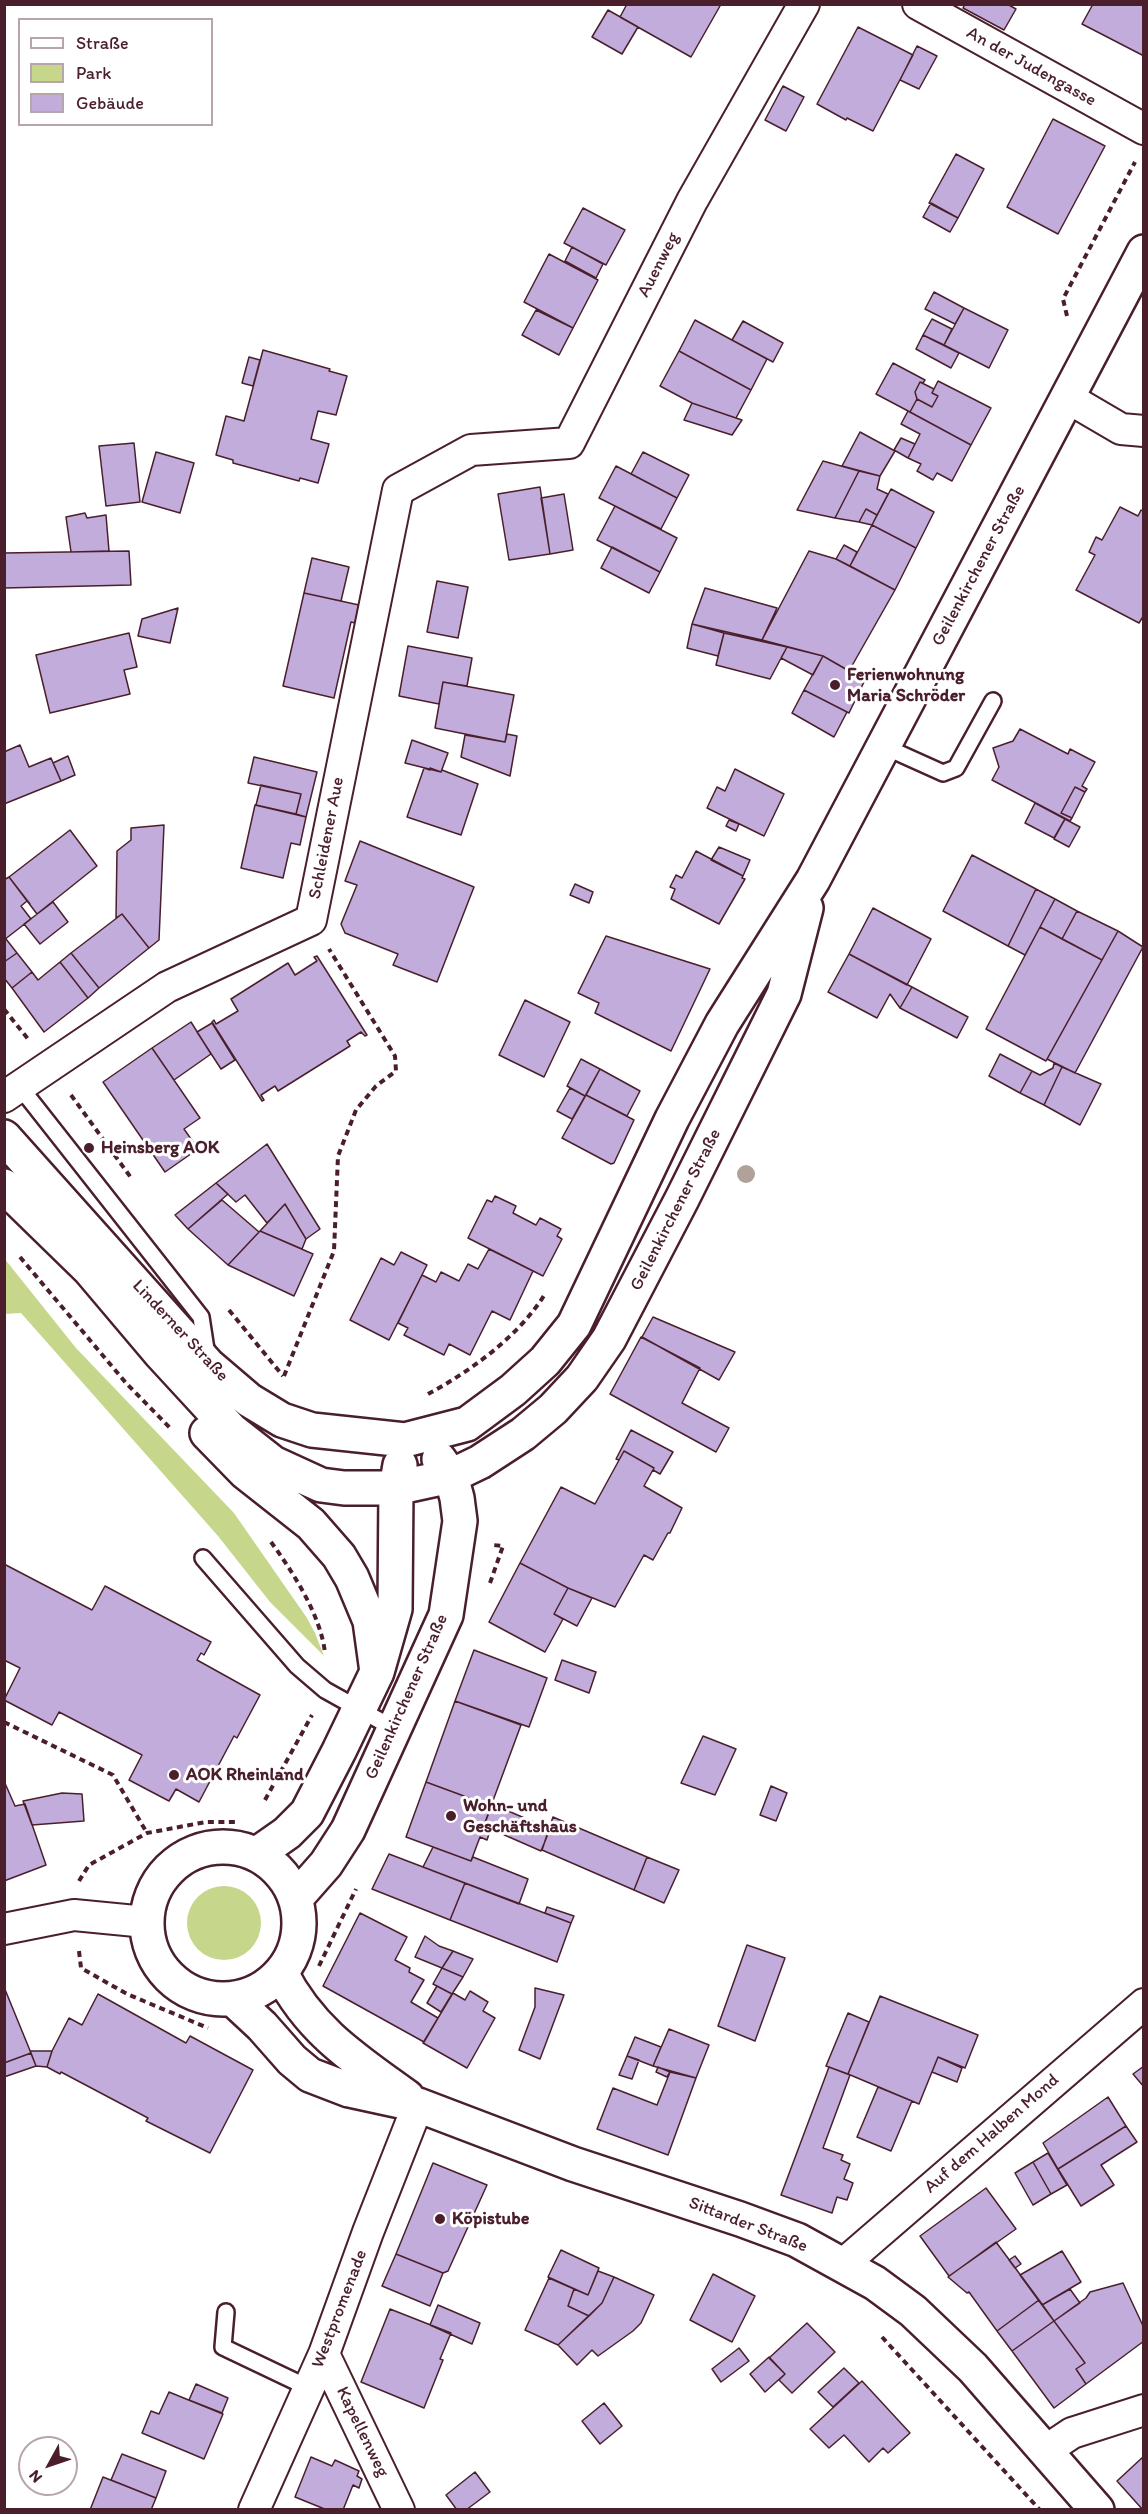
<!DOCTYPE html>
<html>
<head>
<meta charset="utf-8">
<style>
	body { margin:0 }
	#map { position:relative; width:1148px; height:2514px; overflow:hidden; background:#fff; font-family:Itim,sans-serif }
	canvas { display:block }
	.frame { position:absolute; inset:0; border:6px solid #4a1f2b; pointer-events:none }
	.legend { position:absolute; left:18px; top:18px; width:195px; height:108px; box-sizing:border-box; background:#fff; border:2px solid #b7a5aa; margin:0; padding:8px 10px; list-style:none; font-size:18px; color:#4a1f2b }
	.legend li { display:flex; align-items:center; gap:12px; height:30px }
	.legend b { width:30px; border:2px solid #b7a5aa }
	.north { position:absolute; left:18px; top:2436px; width:60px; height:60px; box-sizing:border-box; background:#fff; border:2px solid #b7a5aa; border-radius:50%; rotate:230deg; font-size:16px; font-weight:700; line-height:24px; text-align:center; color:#4a1f2b }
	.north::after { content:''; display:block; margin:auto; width:21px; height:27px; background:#4a1f2b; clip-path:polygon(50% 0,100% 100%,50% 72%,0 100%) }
</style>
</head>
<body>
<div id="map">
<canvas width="1148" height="2514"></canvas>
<div class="frame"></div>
<ul class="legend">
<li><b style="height:8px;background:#fff"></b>Straße</li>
<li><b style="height:16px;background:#c6d78c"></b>Park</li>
<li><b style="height:16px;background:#c2acdb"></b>Gebäude</li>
</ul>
<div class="north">N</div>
</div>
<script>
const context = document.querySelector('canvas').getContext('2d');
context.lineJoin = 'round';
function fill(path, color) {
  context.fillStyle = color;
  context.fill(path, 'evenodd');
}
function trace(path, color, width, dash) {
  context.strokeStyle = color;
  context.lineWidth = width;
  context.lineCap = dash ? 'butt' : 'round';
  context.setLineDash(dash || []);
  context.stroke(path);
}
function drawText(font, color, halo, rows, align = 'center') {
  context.font = font + ' Itim,sans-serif';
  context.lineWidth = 6;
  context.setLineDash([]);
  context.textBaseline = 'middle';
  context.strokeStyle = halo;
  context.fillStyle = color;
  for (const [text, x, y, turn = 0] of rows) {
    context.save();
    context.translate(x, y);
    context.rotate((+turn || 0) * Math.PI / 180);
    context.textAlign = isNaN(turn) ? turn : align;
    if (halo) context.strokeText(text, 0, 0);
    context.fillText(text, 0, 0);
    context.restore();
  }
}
const green = new Path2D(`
	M4,1258L76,1348L234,1513L307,1618L315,1633L324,1656L270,1602L218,1536L21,1313L5,1314Z
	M187 1923a37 37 0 1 1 74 0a37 37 0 1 1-74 0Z`);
const building = new Path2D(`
	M627,4H717L720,6L691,57L620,17Z
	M965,4H1007L1016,9L1004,30L963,8Z
	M1093,4H1144V56L1082,24Z
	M608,10L638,27L622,54L592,37Z
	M858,27L913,55L873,131L847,118L846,120L817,104Z
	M917,46L937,56L919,89L900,80Z
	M783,86L804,97L786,131L765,120Z
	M1053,119L1105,146L1058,234L1007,207Z
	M956,154L984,169L958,218L929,203Z
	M931,203L958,218L950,232L923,217Z
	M583,208L625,230L606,265L564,243Z
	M572,247L603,264L596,278L565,261Z
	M549,254L598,280L573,328L524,302Z
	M934,292L964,308L955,324L925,309Z
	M964,308L1008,330L989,368L944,345Z
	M536,310L573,328L559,355L522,335Z
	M932,319L952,329L944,345L923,335Z
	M695,320L767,359L751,390L679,351Z
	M743,321L783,343L773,362L732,340Z
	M923,335L959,353L951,368L916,349Z
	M263,350L330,369L329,371L347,376L336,415L318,411L311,439L329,444L318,483L300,478L299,481L233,463V460L216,455L226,416L244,421Z
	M679,351L751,390L736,418L692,403L660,386Z
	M249,357L260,360L253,386L242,383Z
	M893,363L925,380L923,383L920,382L915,392L917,399L910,412L876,394Z
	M938,381L991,408L971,445L910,412L917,399L932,407L938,396L932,393Z
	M920,382L934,389L932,393L938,396L932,407L917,399L915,392Z
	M692,403L736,418L742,420L732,435L684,420Z
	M908,411L971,445L952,481L937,473L933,480L917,471L921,464L908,458L920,434L901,424Z
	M860,432L895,451L880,476L842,466Z
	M901,438L915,444L908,458L894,450Z
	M134,443L140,502L106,506L99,446Z
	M156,452L194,463L180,513L142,502Z
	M643,452L689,475L677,498L631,474Z
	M823,461L859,471L835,518L797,510Z
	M616,466L677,498L661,529L599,498Z
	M859,471L880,476L877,489L888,494L877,515L866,509L859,522L835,518Z
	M540,487L550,554L509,560L498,494Z
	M891,489L934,512L916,548L872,525Z
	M564,494L573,550L550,554L541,498Z
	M615,506L677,538L660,572L597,540Z
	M1120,507L1138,516L1141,510L1144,512V615L1139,623L1076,590L1095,555L1089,552L1096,537L1102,540Z
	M866,509L877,515L872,525L859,522Z
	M85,513L87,518L106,515L109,551L71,552L66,517Z
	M872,525L916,548L895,590L850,566Z
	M844,545L857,552L850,566L836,559Z
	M612,547L660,572L649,593L601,568Z
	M129,551L131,585L4,588V553Z
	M809,551L836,559L895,590L849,671L823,656L762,640Z
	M312,558L349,567L341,601L304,593Z
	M437,581L468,587L458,638L427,632Z
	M705,588L777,608L762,640L692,624Z
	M304,593L359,605L355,623L351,622L334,698L283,686Z
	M178,608L170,643L138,636L142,619Z
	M692,624L724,633L718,656L687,648Z
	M129,633L137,667L124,670L130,694L50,713L36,655Z
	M724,633L787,647L770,679L716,665Z
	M408,646L472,658L467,686L443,682L439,704L399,696Z
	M787,647L823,656L813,675L781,658Z
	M823,656L865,680L849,713L804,690Z
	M443,682L514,695L505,742L435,728Z
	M804,690L847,712L834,737L792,713Z
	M1020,729L1068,754L1070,749L1095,762L1082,786L1087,789L1085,792L1075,787L1061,813L1072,818L1070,821L992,780L999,767L993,748L1013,741Z
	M507,734L517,736L510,776L461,757L465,735L505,742Z
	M412,740L448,753L441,772L405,763Z
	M20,745L29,767L51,758L61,781L4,804V752Z
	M68,756L75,775L61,781L53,763Z
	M254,757L317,772L306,817L296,814L301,794L248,783Z
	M424,768L430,770V768L441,772L442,770L478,784L461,835L407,817Z
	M735,769L784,794L764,836L707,808L717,787L725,791Z
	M261,785L301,794L296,814L256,805Z
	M1075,787L1085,792L1072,818L1061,813Z
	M1035,803L1065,819L1054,838L1025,823Z
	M255,805L306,817L300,845L291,843L283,878L241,868Z
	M1065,819L1080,827L1069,847L1054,839Z
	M729,820L739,824L736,831L726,826Z
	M164,825L159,940L149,948L122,914L116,918L117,851L131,840V828Z
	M70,830L97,866L37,914L9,877Z
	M360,841L474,887L437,982L393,965L398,954L345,933L341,924L357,885L345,881Z
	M719,847L750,860L743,876L711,860Z
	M696,851L743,876L742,878L745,879L719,924L671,899L675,889L670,887L676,875L682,878Z
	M972,855L1036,889L1008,946L943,911Z
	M9,877L30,904L27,901L21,906L31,919L4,940V880Z
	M575,884L593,892L589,903L570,895Z
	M1036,889L1055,899L1025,955L1008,946Z
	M1055,899L1077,911L1062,939L1040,927Z
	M53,902L68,922L40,944L24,924Z
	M873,908L931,939L907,985L849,954Z
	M1077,911L1118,931L1102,960L1062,939Z
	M122,914L149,948L99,988L71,953Z
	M1040,927L1102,960L1046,1061L986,1029Z
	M1118,931L1143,947L1075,1073L1047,1059Z
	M606,936L710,969L671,1051L595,1013L599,1003L578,993Z
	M6,939L17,953L4,962V940Z
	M17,953L32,972L12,988L4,978V962Z
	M71,953L99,988L88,998L60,962Z
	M849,954L912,987L900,1008L890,994L877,1018L828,992Z
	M317,956L367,1035L365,1036L361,1032L347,1041L350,1046L278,1091L275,1086L261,1095L264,1100L262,1101L212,1022L214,1020L216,1024L238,1011L231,999L288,963L295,975L317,961L314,957Z
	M60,962L88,998L44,1032L12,988L32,972L38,980Z
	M912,987L968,1017L957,1038L900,1008Z
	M525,1000L570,1022L544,1077L499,1055Z
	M191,1022L211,1054L174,1080L152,1048Z
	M212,1023L235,1060L221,1069L197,1032Z
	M152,1048L200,1118L184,1129L198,1149L165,1172L103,1082Z
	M1000,1054L1032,1071L1020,1093L989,1076Z
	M581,1059L600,1069L585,1096L567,1086Z
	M1054,1063L1062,1067L1044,1105L1020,1093L1032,1071L1040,1075L1053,1068Z
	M1062,1067L1101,1084L1080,1125L1044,1105Z
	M600,1069L640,1091L627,1116L586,1095Z
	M570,1088L585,1096L572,1119L557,1111Z
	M586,1095L634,1120L614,1163L611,1164L562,1138Z
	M267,1144L320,1229L306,1239L285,1204L267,1223L245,1195L236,1202L216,1183Z
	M216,1183L228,1194L188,1229L175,1215Z
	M495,1196L516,1206L513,1213L536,1225L540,1218L561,1229L557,1236L562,1239L543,1276L468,1238L487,1200L492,1202Z
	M222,1200L259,1232L228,1265L188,1229Z
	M285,1204L306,1239L302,1249L260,1231Z
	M260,1231L313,1254L294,1296L228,1265Z
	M489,1249L533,1271L510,1320L492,1311L470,1355L449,1344L444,1355L404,1335L408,1328L398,1323L422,1275L436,1282L441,1272L459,1281L468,1264L478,1269Z
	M401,1252L427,1265L389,1340L350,1320L381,1258L394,1265Z
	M653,1317L735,1352L719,1380L642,1337Z
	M641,1337L700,1368L682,1403L729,1428L716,1452L610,1394Z
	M631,1430L673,1452L660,1474L653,1470L654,1468L624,1451L619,1460L616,1459Z
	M624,1451L654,1468L644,1486L682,1508L670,1533H668L653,1560L644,1555L615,1607L568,1588L520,1563L561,1487L595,1504Z
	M520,1563L568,1588L554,1614L563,1619L545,1652L489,1622Z
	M4,1564L92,1610L105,1586L211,1642L204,1655L201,1653L197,1660L260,1695L237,1738L234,1736L199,1802L176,1789L169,1801L129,1780L142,1755L59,1712L52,1725L4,1700L20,1668L4,1660Z
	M568,1588L592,1598L577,1626L554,1614Z
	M474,1650L547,1678L529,1727L455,1701Z
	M562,1660L596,1672L589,1693L555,1680Z
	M455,1701L521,1725L491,1806L426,1782Z
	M703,1736L736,1749L715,1795L681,1783Z
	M4,1781L15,1806L25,1804L46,1865L4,1881Z
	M426,1782L491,1806L483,1828L490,1831L487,1840L480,1837L471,1861L406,1837Z
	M771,1786L787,1793L776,1821L760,1815Z
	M62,1793L82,1794L84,1821L32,1825L23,1801Z
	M492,1804L550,1829L541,1851L484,1826Z
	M553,1817L647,1857L634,1890L542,1850Z
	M433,1847L471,1861L473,1857L528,1879L519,1904L423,1867Z
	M389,1854L465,1883L450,1920L372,1889Z
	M647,1857L679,1870L664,1903L634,1890Z
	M465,1883L571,1923L557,1962L450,1920Z
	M547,1907L574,1916L571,1923L545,1913Z
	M360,1913L407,1937L395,1960L410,1968L409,1972L424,1980L411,2002L438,2018L424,2042L323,1986Z
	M425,1936L439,1946L453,1951L442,1968L415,1957Z
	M747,1945L785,1958L755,2041L718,2026Z
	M453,1951L473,1959L463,1977L442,1968Z
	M442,1968L463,1977L452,1994L433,1984Z
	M437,1986L452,1994L441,2012L427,2003Z
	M4,1987L31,2053L4,2063Z
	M535,1988L564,1995L540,2059L519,2050L535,2007Z
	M470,1991L488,2002L483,2011L495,2018L467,2068L423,2043L453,1993L465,2000Z
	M98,1994L186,2043L190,2036L253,2070L210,2153L146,2121L148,2118L61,2072L60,2074L47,2067L52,2051L69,2018L82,2025Z
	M880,1996L978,2035L965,2068L938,2057L919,2104L848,2074Z
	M848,2013L869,2022L848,2074L826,2066Z
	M669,2029L709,2045L696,2078L653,2066Z
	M635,2037L661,2047L653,2066L627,2056Z
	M30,2051H52L47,2067L36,2066Z
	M31,2053L36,2066L4,2077V2063Z
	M627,2056L639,2060L632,2079L619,2075Z
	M938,2057L962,2068L957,2082L932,2072Z
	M1144,2066V2087L1133,2074Z
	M658,2067L670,2072L667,2077L656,2072Z
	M829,2067L850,2075L823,2148L843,2155L841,2160L850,2164L844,2179L853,2183L847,2200L837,2197L832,2213L781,2195Z
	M670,2072L696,2078L668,2155L597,2129L613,2088L657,2105Z
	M878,2087L912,2101L891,2151L857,2137Z
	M1108,2097L1126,2126L1058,2169L1043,2143Z
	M1126,2126L1137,2142L1101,2165L1114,2185L1081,2206L1058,2169Z
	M1048,2153L1067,2185L1051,2194L1033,2162Z
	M1033,2162L1051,2194L1033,2205L1015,2173Z
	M433,2163L487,2185L448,2271L443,2273L396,2254Z
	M986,2188L1016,2229L949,2276L920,2236Z
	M996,2242L1039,2300L997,2331L969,2292L967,2293L948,2277Z
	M561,2250L599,2268L588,2295L548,2277Z
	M1062,2251L1081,2282L1042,2305L1020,2275Z
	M396,2254L443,2273L430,2306L382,2286Z
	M1015,2256L1021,2264L1015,2268L1009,2260Z
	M598,2271L614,2277L602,2303L589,2316L568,2306L574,2289L588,2295Z
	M713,2274L755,2296L732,2342L690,2320Z
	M614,2277L654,2295L641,2323L633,2331L598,2356L592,2350L577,2365L558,2345L602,2303Z
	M549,2278L574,2289L568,2306L589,2316L558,2345L525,2330Z
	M1123,2283L1144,2328V2341L1086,2384L1076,2369L1085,2363L1054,2321L1086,2298L1090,2292Z
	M1070,2289L1080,2303L1054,2321L1042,2305Z
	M1039,2300L1054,2321L1012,2351L997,2331Z
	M438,2305L480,2323L472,2344L430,2325Z
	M390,2309L451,2333L440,2359L443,2360L424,2408L361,2382Z
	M1054,2321L1085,2363L1076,2369L1086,2384L1054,2408L1012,2351Z
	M807,2323L835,2352L792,2393L779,2380L785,2374L769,2358Z
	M739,2348L749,2361L721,2382L712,2369Z
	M769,2357L785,2374L765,2392L750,2374Z
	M844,2368L859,2383L833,2407L818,2392Z
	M862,2381L910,2433L888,2453L883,2448L869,2462L844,2435L829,2448L810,2429Z
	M196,2384L228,2398L222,2413L189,2400Z
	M169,2392L223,2414L204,2459L142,2433L151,2411L159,2414Z
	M604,2403L622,2426L600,2444L582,2421Z
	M122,2454L166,2471L156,2498L111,2480Z
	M1144,2456V2510H1143L1117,2481Z
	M311,2457L332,2466L335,2460L359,2471L357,2476L362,2479L359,2488L353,2485L343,2510H327L295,2497Z
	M475,2472L490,2492L466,2510H457L446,2495Z
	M103,2477L156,2498L151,2510H90Z`);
const path = new Path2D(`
	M1067,316L1063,299L1135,162
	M4,1009L28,1039
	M71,1095L132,1179
	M20,1257L126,1383L171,1429
	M229,1310L283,1376
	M284,1376L334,1251L338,1156L356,1110L376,1086L396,1071L395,1056L329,949
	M428,1394C471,1371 519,1336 545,1294
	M271,1542C293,1572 321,1616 325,1653
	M490,1583L503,1546L493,1545
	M4,1722L113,1775L147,1833
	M265,1800L312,1715
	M79,1881L89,1865L147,1833L206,1822H236
	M79,1951L81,1968L127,1994L208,2028
	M319,1966L356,1889
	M882,2337L1040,2510`);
const lane = new Path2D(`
	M883,746L943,773L956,768L993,701
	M20,1087L201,1317L207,1356
	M203,1558L297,1666L325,1690L393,1728
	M226,2312L223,2347L309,2388`);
const street = new Path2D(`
	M918,4L1144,129
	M1068,398L1121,429L1144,431
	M4,1097L167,987L311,920L398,490L471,450L569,443L692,201L804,4
	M4,1929L74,1915L146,1922
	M842,2265L1144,2004
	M324,2354L399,2510
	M1045,2451L1072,2433L1144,2410
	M254,2510L324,2354L368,2232L418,2105`);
const secondary = new Path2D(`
	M4,1137L208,1365L249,1400L282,1420L312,1430L405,1440L467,1424L513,1390L545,1361L574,1325L672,1119L722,1024L813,880L1144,252
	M4,1186L90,1270L161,1354L231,1430L273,1463L321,1485L344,1488H396L451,1476L480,1462L523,1434L553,1409L582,1378L609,1339L682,1199L784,994L806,908
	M207,1433L245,1472L311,1524L339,1556L352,1578L370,1621L377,1672
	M147 1923a76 76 0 1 1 152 0a76 76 0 1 1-152 0Z
	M257,1854L287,1833L307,1813L339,1751L377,1672L395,1609L396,1488L400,1465
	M296,1898L326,1864L348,1830L446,1615L460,1521L457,1498L451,1476L439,1459
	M281,1973C310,2031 356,2060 407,2097
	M234,2000L262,2026L292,2060L310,2075L349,2090L418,2105L573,2164L740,2219L797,2240L875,2283L913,2311L973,2368L1097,2510`);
const trees = [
	[746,1174]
];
const markers = [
	[835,685,6,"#4a1f2b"],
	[89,1148,6,"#4a1f2b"],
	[174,1775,6,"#4a1f2b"],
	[451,1816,6,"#4a1f2b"],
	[440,2219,6,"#4a1f2b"]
];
const streetNames = [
	["An der Judengasse",1031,67,29],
	["Auenweg",659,265,-63],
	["Geilenkirchener Straße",979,566,-62],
	["Schleidener Aue",327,838,-79],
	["Geilenkirchener Straße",676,1210,-63],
	["Linderner Straße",180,1331,47],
	["Geilenkirchener Straße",407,1697,-66],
	["Auf dem Halben Mond",992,2134,-41],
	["Sittarder Straße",748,2225,21],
	["Westpromenade",340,2309,-69],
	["Kapellenweg",362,2432,64]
];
const poiNames = [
	["Ferienwohnung",847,675],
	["Maria Schröder",847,696],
	["Heinsberg AOK",101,1148],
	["AOK Rheinland",186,1775],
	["Wohn- und",463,1806],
	["Geschäftshaus",463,1827],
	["Köpistube",452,2219]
];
fill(green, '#c6d78c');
fill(building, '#c2acdb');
trace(building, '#4a1f2b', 1.5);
trace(lane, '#4a1f2b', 20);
trace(street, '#4a1f2b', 34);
trace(secondary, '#4a1f2b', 38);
trace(path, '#4a1f2b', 4, [6, 4.5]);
trace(lane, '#fff', 15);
trace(street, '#fff', 30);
trace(secondary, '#fff', 33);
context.fillStyle = '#b0a29a';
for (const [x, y] of trees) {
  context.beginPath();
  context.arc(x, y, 9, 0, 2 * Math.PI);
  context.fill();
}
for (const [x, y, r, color] of markers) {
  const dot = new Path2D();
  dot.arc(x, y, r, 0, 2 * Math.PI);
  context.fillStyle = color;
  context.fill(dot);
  trace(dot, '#fff', 2);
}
drawText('18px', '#4a1f2b', '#fff', streetNames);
drawText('bold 18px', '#4a1f2b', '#fff', poiNames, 'left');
</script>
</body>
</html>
